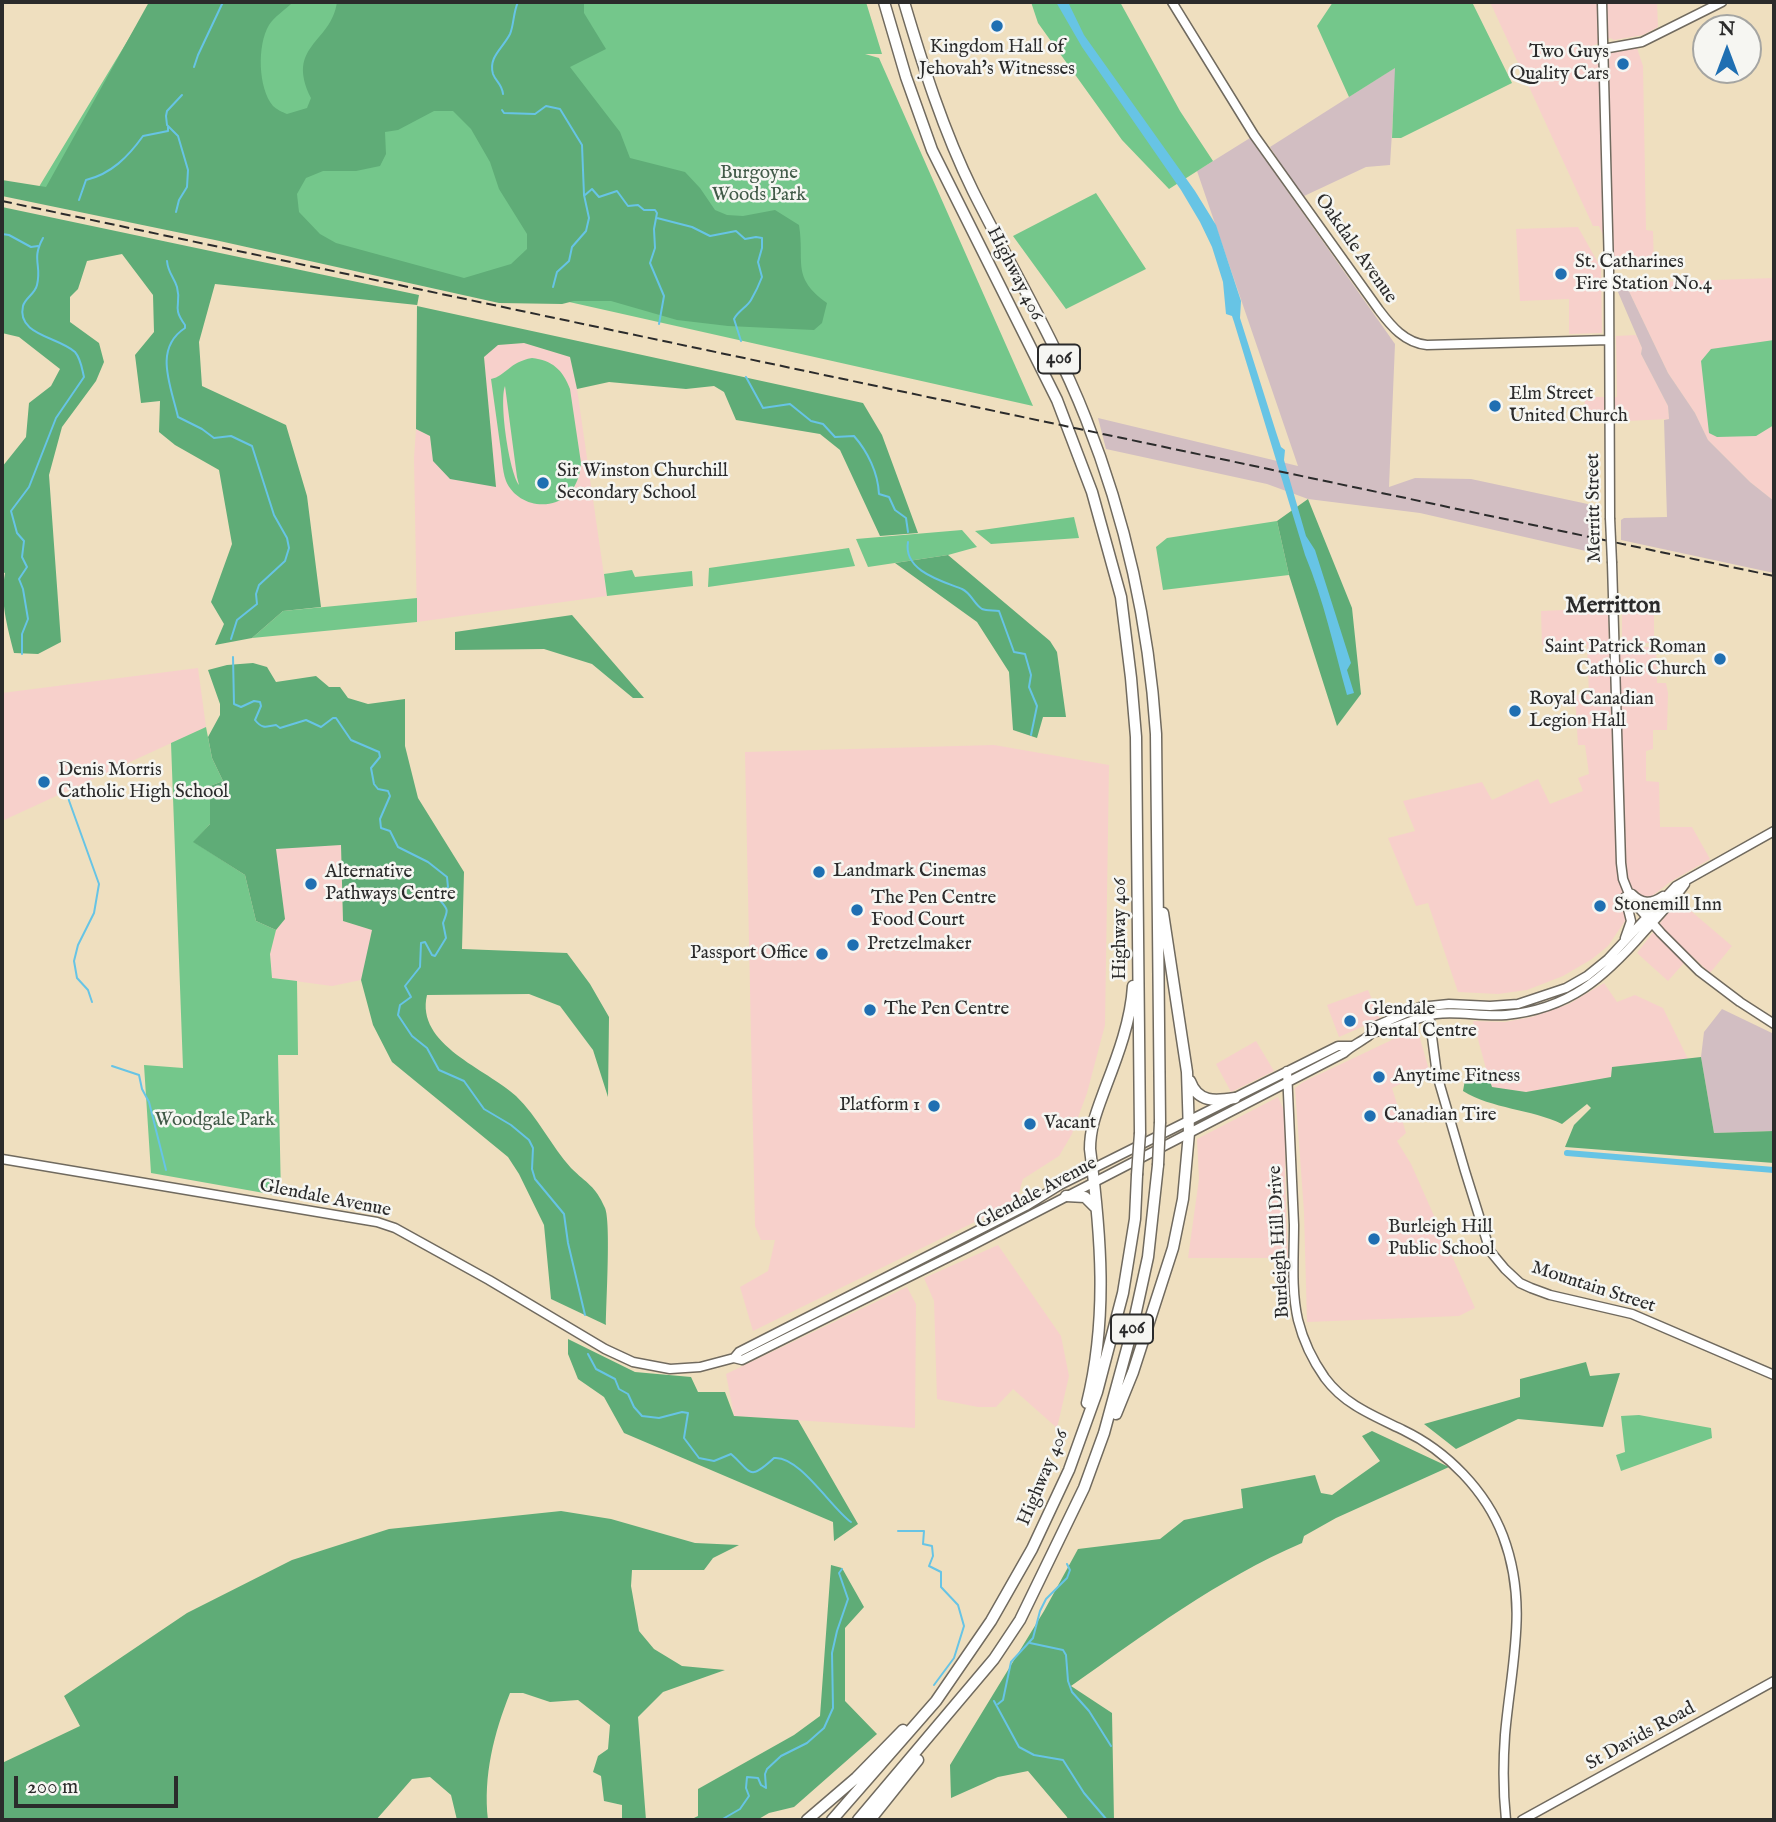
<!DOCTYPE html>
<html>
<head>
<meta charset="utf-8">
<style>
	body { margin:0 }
	#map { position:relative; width:1776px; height:1822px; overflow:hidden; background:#efdfbf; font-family:"IM FELL English",serif }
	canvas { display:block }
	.frame { position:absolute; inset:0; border:4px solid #2b2b2b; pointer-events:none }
	.north { position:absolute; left:1692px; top:14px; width:70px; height:70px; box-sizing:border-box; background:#f6f6f2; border:2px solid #a5a5a2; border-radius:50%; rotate:0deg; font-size:19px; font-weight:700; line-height:28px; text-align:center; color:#2b2b2b }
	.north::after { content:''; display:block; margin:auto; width:24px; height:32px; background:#1f6fb2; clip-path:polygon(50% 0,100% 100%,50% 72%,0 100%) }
	.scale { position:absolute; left:14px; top:1776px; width:164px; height:32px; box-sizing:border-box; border:4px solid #2b2b2b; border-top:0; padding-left:9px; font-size:21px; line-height:24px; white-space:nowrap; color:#2b2b2b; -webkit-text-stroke:5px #f6f6f2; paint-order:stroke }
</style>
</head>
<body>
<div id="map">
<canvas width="1776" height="1822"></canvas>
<div class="frame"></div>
<div class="north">N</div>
<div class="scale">200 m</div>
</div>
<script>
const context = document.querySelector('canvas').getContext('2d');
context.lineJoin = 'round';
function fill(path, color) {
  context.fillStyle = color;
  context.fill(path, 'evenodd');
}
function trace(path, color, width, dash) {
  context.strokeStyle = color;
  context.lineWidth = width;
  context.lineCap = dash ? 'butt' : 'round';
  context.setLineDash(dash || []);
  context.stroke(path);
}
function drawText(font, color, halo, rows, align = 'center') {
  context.font = font + ' "IM FELL English",serif';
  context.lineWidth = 5;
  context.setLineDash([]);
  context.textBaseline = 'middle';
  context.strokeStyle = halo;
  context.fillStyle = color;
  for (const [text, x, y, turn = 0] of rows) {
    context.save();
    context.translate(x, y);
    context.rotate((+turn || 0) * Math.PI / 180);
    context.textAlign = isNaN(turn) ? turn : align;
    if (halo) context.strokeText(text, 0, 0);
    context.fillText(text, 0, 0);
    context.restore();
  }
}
const built = new Path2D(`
	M1490,2H1657L1658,27L1643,35L1614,40L1610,38L1592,46V63L1611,53L1637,48L1643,66L1646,230L1653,231L1654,268L1622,269L1616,264L1599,226H1593Z
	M1578,227L1601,268L1602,333L1569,334V299L1520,301L1516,229Z
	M1774,278V501L1750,482L1708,440L1695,413L1668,373L1625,283Z
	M1636,335L1642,348L1641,354L1668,406L1669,419L1584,423L1585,397H1617L1616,336Z
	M524,343L570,357L577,389L607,596L417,622L414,458L416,429L430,436L433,461L496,487L484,357L497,345Z
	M1654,606V643H1622V607Z
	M1608,608L1609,647H1656L1657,683H1666L1668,693L1667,730H1653V749L1646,751V781L1659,782L1660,827H1692L1710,859L1670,882L1652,896L1625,921L1608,946L1592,959L1563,976L1527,990L1498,994L1458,992L1428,903L1416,906L1388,838L1415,831L1403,801L1482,782L1492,800L1538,779L1550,804L1583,791L1578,778L1589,774L1585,745H1578L1575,695L1589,694L1587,644L1542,645L1541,611Z
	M198,668L206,727L2,821V693Z
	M994,745L1109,765L1105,1025L1087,1093L1072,1134L1059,1156L1023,1179L1017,1199L989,1215L753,1331L740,1287L768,1271L775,1240H761L755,1226L745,752Z
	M341,845L343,921L373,930L361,980L332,986L272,978L270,954L276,930L285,919L275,848Z
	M1678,900L1732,946L1710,973L1691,955L1668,981L1637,953Z
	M1604,983L1617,1002L1635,995L1663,1008L1688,1059L1613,1067L1611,1077L1526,1092L1491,1087L1473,1021L1505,1022L1532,1017L1569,1004Z
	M1368,990L1380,1019L1339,1037L1327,1005Z
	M1417,1028L1429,1070L1392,1088L1406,1133L1397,1141L1411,1164L1475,1308L1459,1316L1307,1322L1304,1212L1295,1088L1303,1082Z
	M1256,1041L1274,1071L1231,1092L1216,1064Z
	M1278,1097L1286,1115L1285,1175L1288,1258H1188L1199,1179L1197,1139Z
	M998,1245L1061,1336L1069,1376L1057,1428L1013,1389L996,1407H978L937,1399L934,1301L924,1278Z
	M907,1287L916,1304L915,1428L734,1416L726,1374Z`);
const industrial = new Path2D(`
	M1396,67L1390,165L1366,167L1302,197L1270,147Z
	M1250,138L1395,344L1389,487L1415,478L1471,479L1597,506L1599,554L1420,513L1308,499L1267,484L1106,449L1098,418L1298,466L1197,171Z
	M1617,283H1625L1668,373L1695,413L1708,440L1750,482L1774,501V573L1621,540V520L1624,518L1667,517L1664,420L1669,419L1668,406L1641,354L1642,348L1615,285Z
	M1722,1009L1774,1034V1131L1714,1133L1701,1057L1704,1032Z`);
const green = new Path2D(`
	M151,2H866L882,54H865L879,58L1033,406L538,295L34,195Z
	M1031,2H1120L1180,111L1213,161L1169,189L1122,140L1038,23Z
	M1333,2H1472L1512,83L1401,138H1392L1395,68L1349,97L1317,26Z
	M1096,193L1146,269L1066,309L1013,236Z
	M1774,340V425L1756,436L1717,437L1709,433L1701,361L1711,349Z
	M532,358C552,360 563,370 570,389L581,463C580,479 573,496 556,502C537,509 514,500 506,481C502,470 502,456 500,444C497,422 494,401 491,379C506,376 509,362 532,358ZM505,386L517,477L519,485C509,471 499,402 505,386Z
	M1074,517L1079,538L991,544L975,531Z
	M1277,521L1289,575L1163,590L1156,547L1167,538Z
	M962,530L977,547L948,555L868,567L856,539Z
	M849,548L855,566L708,587L709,568Z
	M632,570L635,577L692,571L693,586L607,596L604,574Z
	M417,598V622L252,638L283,611Z
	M206,727L212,758L223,781L210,786V824L194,842L245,875L256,921L276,930L270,954L272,978L297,981L298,1055H278L281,1196L151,1173L144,1065L183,1068L171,743Z
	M1639,1415L1711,1428L1712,1438L1621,1471L1616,1455L1625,1452L1621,1416Z`);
const forest = new Path2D(`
	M149,2H293C286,9 274,17 269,25C257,45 258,88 273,106C276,109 282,112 287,114L307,108L311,98C285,45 331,44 337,2H584V13L606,49L570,67L620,132L630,158L685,172L700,188L715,210L727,215L743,216L775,210L799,225C805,263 791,277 827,303L822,323L814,330L728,326L677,320L611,301H574L562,304L499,303L215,240L2,196V180L46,187ZM434,111H453L471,129L490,162L499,189L527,234V249L511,264L464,278L336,243L320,234L299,212L297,194L306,178L323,171H356L380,166L386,154L385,132L398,130Z
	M2,207L419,295L417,306L863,403L882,435L918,533L880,536L840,450L820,434L736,420L724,392L714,386L686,389L609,382L577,389L570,357L524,343L498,345L484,357L496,487L450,479L433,461L430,436L416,429L417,305L215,284L199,342L202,386L286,425L307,496L321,607L283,611L252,638L215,645L224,624L211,602L232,544L219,470L175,445L159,432L160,401L141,403L135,355L154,332L153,295L122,254L87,261L78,289L70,297V322L99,343L104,362L96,381L62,427L49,475L61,642L38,654L14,653C7,625 0,602 5,573L2,572V467L26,437L29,403L51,386L60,369L19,337L2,333Z
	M1308,499L1352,608L1361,694L1337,726L1289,575L1277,521Z
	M948,555L1050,641L1057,652L1066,717H1043L1037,738L1013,730L1009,672L977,622L895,563Z
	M572,615L644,698H633L592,664L544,649L455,650V632Z
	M253,663L267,667L276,682L316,676L329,687H340L348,698L368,704L405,699V746L418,798L464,872L462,949L567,953L590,984L609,1017L608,1097L593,1050L560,1006L529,994L427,995C415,1045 487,1069 516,1096C538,1117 551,1146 571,1168C587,1184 595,1185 605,1208C611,1222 606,1304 606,1325L551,1299L544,1225L519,1174L508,1157L392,1062L373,1025L361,980L372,930L343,921L341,845L276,849L285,919L276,930L256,921L245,875L193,842L210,824V786L223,781L212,758L208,737L220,715V704L208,670L227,665Z
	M1701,1057L1714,1133L1774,1131V1163L1565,1147L1574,1125L1591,1108L1587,1104L1562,1124C1531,1109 1492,1109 1463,1091L1466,1074L1487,1072L1492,1087L1526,1092L1611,1077L1612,1067Z
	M568,1339L635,1372L691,1377L698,1392H725L734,1416L798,1420L858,1524L834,1541L833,1522L624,1433L604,1397L578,1379L568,1354Z
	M1586,1362L1590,1376L1620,1373L1603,1427L1518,1419L1456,1449L1424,1424L1520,1397V1379Z
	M1372,1431L1449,1467L1336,1518L1304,1536L1302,1543C1218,1579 1145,1634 1071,1686L1112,1713L1114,1820H1068L1067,1817L1028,1771L998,1777L951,1798L950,1765L1044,1611L1078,1549L1160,1539L1184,1520L1243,1508L1241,1489L1315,1475L1321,1493L1332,1495L1380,1461L1362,1436Z
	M561,1511L611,1519L695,1543L739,1545L713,1558L704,1570H632L631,1586L639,1631L654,1649L682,1666L725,1670L663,1692L638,1717L646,1820H622V1805L604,1801L601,1776L593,1772L598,1756L608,1749L610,1725L578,1700L550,1702L523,1693H510C494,1733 483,1776 488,1820H457L451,1795L430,1777L412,1779L376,1820H2V1763L80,1726L64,1696L187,1613L292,1560L389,1529Z
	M831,1565L842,1568L864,1607L845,1628V1701L877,1734L794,1807L769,1813L757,1820H690L698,1816V1789L794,1735L820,1716Z`);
const water = new Path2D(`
	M1056,2H1068L1084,35L1195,191L1216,225L1241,301L1240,318L1276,432L1281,447L1285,450L1284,460L1306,536L1315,550L1351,663L1347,670L1354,693L1347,695C1334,648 1324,601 1305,555L1234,322L1232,316L1226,314L1223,282L1212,247L1200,222L1181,190L1082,47Z`);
const stream = new Path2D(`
	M194,67L198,55L223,2
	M503,94C502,84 496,82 493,74C488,57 503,48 510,34C514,25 513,13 518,2
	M502,110L504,113L535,114L546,106L560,109L582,145L584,195L589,218L586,231L572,247L569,261L557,272L553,287
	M585,195L592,189L599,197L617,191L628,206L638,205L644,210H655L657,213L654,229L655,248L650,263L664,296L659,324
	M79,200L86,180C111,174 128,157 143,136L168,131V127
	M176,212L179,200L187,187L188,170L178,136L167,125L166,116L167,111L182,95
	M657,218L692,227L710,236L736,231L745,239L756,237L762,238V248L758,262L762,277C759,285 755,293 751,300C747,307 738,311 734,319L741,341
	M2,234L9,235L31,247L38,246
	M167,261C168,273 174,277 177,287C182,306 171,306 185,325V328C153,349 171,386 178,417L202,429L214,438L231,436L252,446L274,515L287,538L289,548L285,561L259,585L256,594L257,604L237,620L231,639
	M746,377L763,408L790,404L811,421L823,424L835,437L854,436C868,452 878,473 879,494L889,497L895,510L906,518L908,532
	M908,542C903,571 942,581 962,589C971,593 974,604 982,609C987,611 994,610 999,611L1014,652L1025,654L1031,675L1029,687L1037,706L1031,735
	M22,654V634L28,619L23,589L19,579L27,567L22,557L24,541L17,533L11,511L29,487L56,418L84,377C82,369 81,359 75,352C59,337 16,335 23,306C25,298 35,294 37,285C42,264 31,260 43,238
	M233,657L234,704L241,707L254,701L260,702L261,706L255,720C262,729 266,727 276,725L280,728L306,720L321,727L333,718H336L351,740L379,752L380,757L371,768L374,784L378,789L388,791L390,796L380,819L381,828L390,831L398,847L428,862L447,877L448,887L438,898C448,910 449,908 443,923L446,938L435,956L432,955L425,942L421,943L420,967L405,986L411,997L400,1005L398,1015L412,1036L427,1048L439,1070L464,1081L484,1109L511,1125L529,1140L533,1148L532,1169L535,1179L564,1214L568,1243L585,1315
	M67,795L99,884L94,913L78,945L74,961L77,978L88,990L92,1002
	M112,1066L139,1075L142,1089L149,1102L166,1170
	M588,1354L596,1369L615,1379L619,1389L628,1394L634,1407L642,1416L659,1418L682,1412L688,1413L684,1438L699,1458L714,1461L731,1454C752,1472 748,1482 774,1458C799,1455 832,1509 851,1522
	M898,1531H924L923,1544L932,1546L933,1556L929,1566L941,1572V1587L958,1605L964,1626L954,1658L934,1685
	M1030,1643L1063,1650L1066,1655L1068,1681L1072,1692L1089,1711L1111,1746
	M994,1701L1019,1747L1034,1755L1063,1760L1084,1793L1107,1820
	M998,1704L1003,1700L1011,1662L1033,1638L1040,1611L1046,1599L1067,1578L1070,1570L1067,1564
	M721,1820L740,1809L749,1796L746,1788L747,1777L758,1778L761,1785L766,1788L765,1774L767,1769L781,1756L807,1743L824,1728L833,1708L832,1653L837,1631L848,1599L839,1573L842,1569`);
const canal = new Path2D(`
	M1567,1153L1774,1170`);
const secondary = new Path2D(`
	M1172,2L1254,135L1379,310C1391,326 1405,343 1427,345L1609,340
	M1602,2L1609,269L1610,518
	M1603,49L1642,42L1722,2
	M1612,563L1621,863L1623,879L1631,899L1661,933L1699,971L1740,1002L1774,1024
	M1632,894C1642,904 1651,904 1663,896
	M1625,897L1631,921L1625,938
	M1428,1006L1437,1075L1465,1171L1490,1251L1505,1269L1520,1283L1531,1288L1550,1295L1632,1314L1774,1375
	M1375,1032C1396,1030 1414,1017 1436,1014C1459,1011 1482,1017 1506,1015C1569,1009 1604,978 1644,932C1658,916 1673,901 1685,884
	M1287,1071C1289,1123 1292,1174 1294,1225C1294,1256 1291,1290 1298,1320C1303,1340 1313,1361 1325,1378C1345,1405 1374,1416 1403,1430C1447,1451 1486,1491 1503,1536C1529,1605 1511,1665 1505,1735C1503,1763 1503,1792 1506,1820
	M2,1159L377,1222L395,1228L489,1280L605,1349L633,1362L670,1369L700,1367L734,1358L742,1360L967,1248L1344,1053C1354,1043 1372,1038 1378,1025L1420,1007L1449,1004L1490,1006L1518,1004L1566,988L1587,976L1608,959L1676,886L1774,831
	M734,1358L739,1352L1026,1206L1060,1185L1338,1046H1351
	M1522,1820L1774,1681`);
const highway = new Path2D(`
	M884,2L906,77L932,150L1057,400L1092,492L1121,597L1131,678L1136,737L1140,1133
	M904,2C923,66 943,130 973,191C1011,267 1055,340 1086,419C1126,520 1149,626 1156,734L1160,1122
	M1190,1081C1198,1103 1215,1101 1235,1098
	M1066,1196L1085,1197L1095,1207
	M1087,1403C1108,1318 1101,1235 1090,1149C1090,1126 1098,1108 1106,1086C1118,1055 1131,1020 1133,986
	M1116,1414L1133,1372L1173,1248L1183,1199L1189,1133L1187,1072L1163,913
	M807,1820L856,1778L903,1730
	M832,1820L936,1701L991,1621L1032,1549L1069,1470L1097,1392L1123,1293L1135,1219L1137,1175
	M858,1820L994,1659L1020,1620L1084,1488L1104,1433L1132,1330L1148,1257L1158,1165
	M870,1820L918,1760`);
const rail = new Path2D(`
	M2,201L1774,576`);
const secondaryBridge = new Path2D(`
	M1610,518L1612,563`);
const highwayBridge = new Path2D(`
	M1158,1165L1160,1122
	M1137,1175L1140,1133`);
const markers = [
	[997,26,7,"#1f6fb2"],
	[1623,64,7,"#1f6fb2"],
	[1561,274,7,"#1f6fb2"],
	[1495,406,7,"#1f6fb2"],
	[543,483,7,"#1f6fb2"],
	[1720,659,7,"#1f6fb2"],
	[1515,711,7,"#1f6fb2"],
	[44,782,7,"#1f6fb2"],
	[819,872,7,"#1f6fb2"],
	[311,884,7,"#1f6fb2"],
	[1600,906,7,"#1f6fb2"],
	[857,910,7,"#1f6fb2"],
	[853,945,7,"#1f6fb2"],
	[822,954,7,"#1f6fb2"],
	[870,1010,7,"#1f6fb2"],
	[1350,1021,7,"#1f6fb2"],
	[1379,1077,7,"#1f6fb2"],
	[934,1106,7,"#1f6fb2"],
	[1370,1116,7,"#1f6fb2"],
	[1030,1124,7,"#1f6fb2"],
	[1374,1239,7,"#1f6fb2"]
];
const shields = [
	[1059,359,42],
	[1132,1329,42]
];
const shieldNames = [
	["406",1059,359],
	["406",1132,1329]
];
const poiNames = [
	["Kingdom Hall of",997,48,"center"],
	["Jehovah's Witnesses",997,70,"center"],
	["Two Guys",1609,53,"right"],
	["Quality Cars",1609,75,"right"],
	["St. Catharines",1575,263],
	["Fire Station No.4",1575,285],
	["Elm Street",1509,395],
	["United Church",1509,417],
	["Sir Winston Churchill",557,472],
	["Secondary School",557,494],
	["Saint Patrick Roman",1706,648,"right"],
	["Catholic Church",1706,670,"right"],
	["Royal Canadian",1529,700],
	["Legion Hall",1529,722],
	["Denis Morris",58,771],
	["Catholic High School",58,793],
	["Landmark Cinemas",833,872],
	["Alternative",325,873],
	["Pathways Centre",325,895],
	["The Pen Centre",871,899],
	["Food Court",871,921],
	["Stonemill Inn",1614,906],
	["Pretzelmaker",867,945],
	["Passport Office",808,954,"right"],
	["The Pen Centre",884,1010],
	["Glendale",1364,1010],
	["Dental Centre",1364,1032],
	["Anytime Fitness",1393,1077],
	["Platform 1",920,1106,"right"],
	["Canadian Tire",1384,1116],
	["Vacant",1044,1124],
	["Burleigh Hill",1388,1228],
	["Public School",1388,1250]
];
const parkNames = [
	["Burgoyne",759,174],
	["Woods Park",759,196],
	["Woodgale Park",215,1121]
];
const streetNames = [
	["Oakdale Avenue",1355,249,55],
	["Highway 406",1014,274,63],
	["Merritt Street",1595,508,-91],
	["Highway 406",1121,929,-90],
	["Glendale Avenue",1037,1194,-28],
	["Glendale Avenue",325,1199,11],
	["Burleigh Hill Drive",1280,1242,-93],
	["Mountain Street",1593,1288,18],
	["Highway 406",1044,1478,-67],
	["St Davids Road",1641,1737,-29]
];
const quarterNames = [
	["Merritton",1613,607]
];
fill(built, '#f7d0cb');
fill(industrial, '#d2bec2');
fill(green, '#74c78b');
fill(forest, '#5fac77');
fill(water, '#67c4e5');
trace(stream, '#67c4e5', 2);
trace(canal, '#67c4e5', 6);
trace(secondary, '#706a5f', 11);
trace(highway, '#706a5f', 13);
trace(secondary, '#fff', 8);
trace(highway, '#fff', 10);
trace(rail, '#2b2b2b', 2, [10, 5]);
trace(secondaryBridge, '#706a5f', 11, []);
trace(highwayBridge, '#706a5f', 13, []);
trace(secondaryBridge, '#fff', 8);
trace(highwayBridge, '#fff', 10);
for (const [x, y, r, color] of markers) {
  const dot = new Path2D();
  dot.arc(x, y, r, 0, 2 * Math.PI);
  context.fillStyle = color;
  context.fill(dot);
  trace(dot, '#f6f6f2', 2.5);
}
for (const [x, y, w] of shields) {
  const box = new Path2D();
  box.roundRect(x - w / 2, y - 14.5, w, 29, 5);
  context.fillStyle = '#f6f6f2';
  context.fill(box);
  trace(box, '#2b2b2b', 2);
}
drawText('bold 18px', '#2b2b2b', null, shieldNames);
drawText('19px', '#2b2b2b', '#f6f6f2', poiNames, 'left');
drawText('19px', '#415a48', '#f6f6f2', parkNames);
drawText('19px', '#2b2b2b', '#f6f6f2', streetNames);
drawText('bold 23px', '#2b2b2b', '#f6f6f2', quarterNames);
</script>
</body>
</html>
